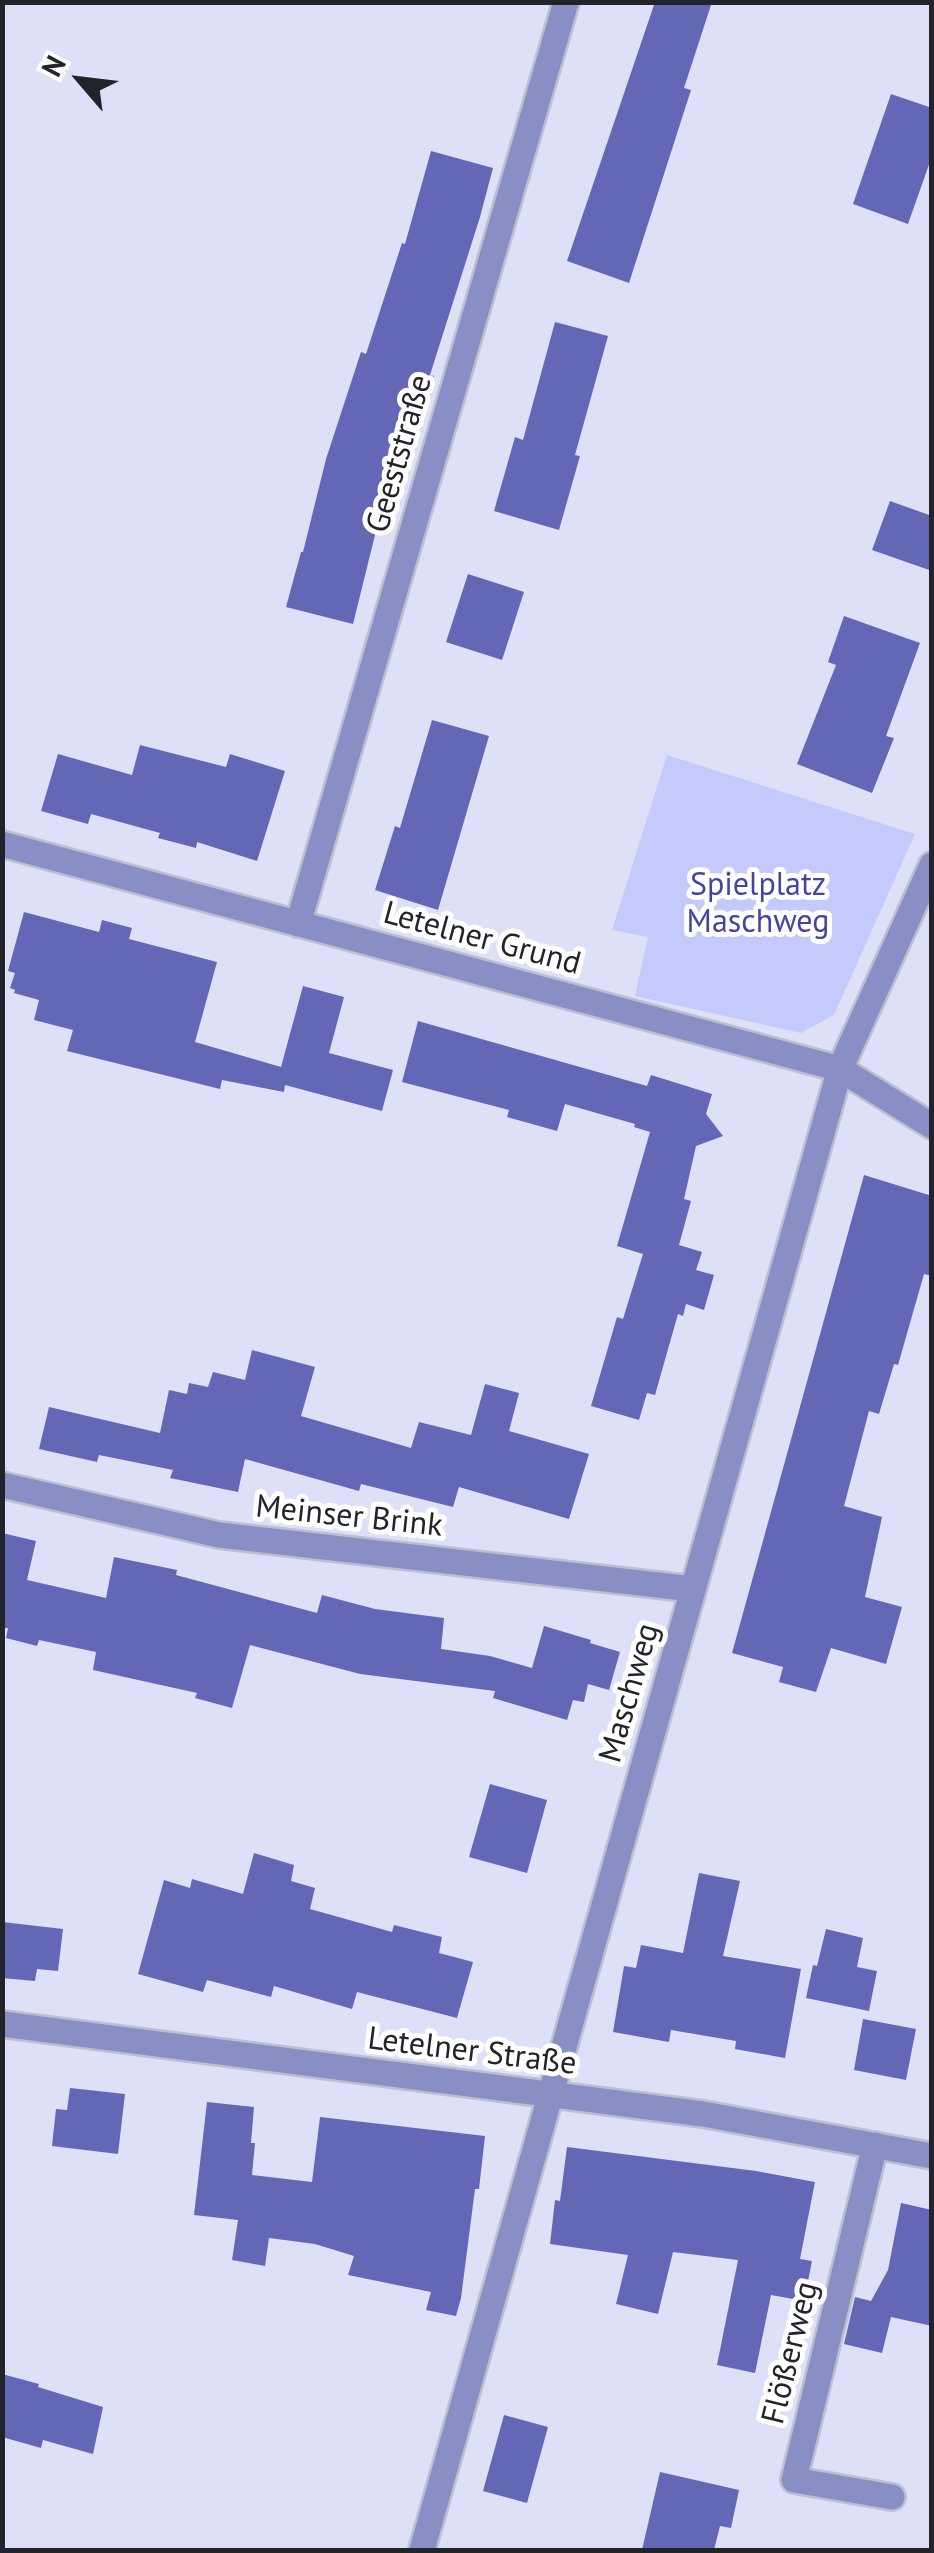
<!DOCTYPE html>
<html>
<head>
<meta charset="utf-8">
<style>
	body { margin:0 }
	#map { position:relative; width:934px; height:2553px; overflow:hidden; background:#dee0f7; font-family:"PT Sans",sans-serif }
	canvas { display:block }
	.frame { position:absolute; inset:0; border:5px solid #22232b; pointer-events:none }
	.north { position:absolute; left:30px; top:30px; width:100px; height:100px; -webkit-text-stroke:8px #fff; paint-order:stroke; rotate:298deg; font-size:28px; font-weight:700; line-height:40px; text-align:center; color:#22232b }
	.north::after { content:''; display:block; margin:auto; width:35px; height:45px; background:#22232b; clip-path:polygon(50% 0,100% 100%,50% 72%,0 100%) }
</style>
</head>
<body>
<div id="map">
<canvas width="934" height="2553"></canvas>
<div class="frame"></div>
<div class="north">N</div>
</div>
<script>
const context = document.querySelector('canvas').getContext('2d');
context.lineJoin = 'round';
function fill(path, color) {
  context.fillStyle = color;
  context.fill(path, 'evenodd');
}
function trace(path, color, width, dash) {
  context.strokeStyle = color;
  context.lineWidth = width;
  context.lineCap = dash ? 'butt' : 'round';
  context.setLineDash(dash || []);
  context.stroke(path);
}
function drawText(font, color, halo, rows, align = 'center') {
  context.font = font + ' "PT Sans",sans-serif';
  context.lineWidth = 10;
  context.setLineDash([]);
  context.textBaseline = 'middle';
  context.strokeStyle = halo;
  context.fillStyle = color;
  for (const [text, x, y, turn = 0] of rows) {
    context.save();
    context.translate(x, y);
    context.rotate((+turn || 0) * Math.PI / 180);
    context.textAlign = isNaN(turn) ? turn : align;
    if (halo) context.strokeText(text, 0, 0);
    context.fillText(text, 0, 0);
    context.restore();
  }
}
const green = new Path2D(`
	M667,755L915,834L834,1015L801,1033L635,996L648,937L612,930Z`);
const building = new Path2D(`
	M655,2H712L684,88L691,90L629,283L567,261Z
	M891,94L932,108V156L908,224L853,204Z
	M431,151L493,168L480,217L430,375L434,376L415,433L412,432L386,530L377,527L353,624L286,607L301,552H303L326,459L361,352L366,354L402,243L405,244Z
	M555,322L608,336L575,455L580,456L559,530L494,511L515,437L523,440Z
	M890,501L932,516V571L872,550Z
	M468,574L524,592L502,660L446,642Z
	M844,616L920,643L886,736L894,738L872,793L797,764L836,665L828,662Z
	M432,720L489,736L438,910L375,890L395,826L400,828Z
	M140,745L226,767L230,754L285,771L257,861L197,842L196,848L158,838L160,833L91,814L88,824L41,811L58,754L132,775Z
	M24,912L99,932L102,920L132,928L129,939L217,962L195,1042L281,1067L303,986L344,997L329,1053L393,1070L382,1111L285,1085L284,1092L222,1080L220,1089L67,1051L73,1030L34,1020L39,1000L14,993L15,990L10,988L15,973L8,971Z
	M418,1021L647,1086L651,1075L712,1094L706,1114L723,1136L696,1146L684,1199L691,1201L679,1245L702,1252L696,1270L714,1275L704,1310L686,1304L683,1316L678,1314L655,1395L647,1393L639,1420L591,1406L617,1317L623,1319L643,1254L617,1246L650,1132L634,1127L635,1124L565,1104L557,1131L507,1117L509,1110L402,1082Z
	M864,1175L932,1196V1276L924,1274L898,1365L894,1364L879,1414L869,1411L844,1506L882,1517L865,1597L902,1607L886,1664L831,1648L816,1692L779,1682L783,1667L732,1653Z
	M252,1350L315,1367L301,1416L411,1448L419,1422L471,1435L485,1384L519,1393L509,1431L589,1454L569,1519L459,1487L453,1507L361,1484L359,1491L245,1459L238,1492L170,1478L173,1470L99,1455L97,1462L39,1449L49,1407L160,1433L169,1390L187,1394L189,1383L208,1387L213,1372L245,1380Z
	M2,1533L36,1541L27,1580L106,1598L114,1557L177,1570L176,1575L317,1613L322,1595L375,1609L444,1618L441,1649L490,1656L532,1668L544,1626L591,1640L590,1643L620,1652L609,1690L588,1684L584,1702L573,1700L567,1720L493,1698L495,1691L360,1674L250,1645L232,1708L195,1698L197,1693L93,1670L96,1652L39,1640L37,1646L6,1638L8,1628H2Z
	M490,1784L547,1800L527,1873L469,1857Z
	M254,1853L294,1865L291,1881L315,1888L310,1909L392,1932L394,1925L442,1937L439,1953L473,1962L457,2018L357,1992L352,2009L274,1986L271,1997L207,1980L203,1992L138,1974L164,1880L190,1888L192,1879L243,1894Z
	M699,1873L740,1881L723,1956L801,1969L785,2058L735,2049L736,2041L671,2030L669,2042L613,2032L624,1966L636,1968L641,1945L683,1953Z
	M2,1922L63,1929L58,1971L37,1969L35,1981L2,1978Z
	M826,1929L863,1938L857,1967L877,1971L869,2011L806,1998L813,1965L817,1966Z
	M863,2019L916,2029L906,2080L854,2070Z
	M70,2088L125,2094L118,2154L52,2146L56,2109L67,2110Z
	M207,2102L254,2107L251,2143H255L252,2175L312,2182L320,2117L485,2136L479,2189H475L461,2298L456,2316L426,2310L431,2292L348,2275L354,2256L315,2244L269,2238L265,2266L232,2260L238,2220L194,2215Z
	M567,2147L756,2171L815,2182L800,2259L812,2261L804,2301L771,2295L755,2373L717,2365L738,2260L673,2252L658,2314L616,2304L628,2255L550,2244L555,2200L560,2201Z
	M901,2203L932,2210V2326L891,2317L882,2353L844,2344L855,2297L871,2301L888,2270Z
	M2,2374L39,2384L38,2387L103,2407L93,2454L43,2440L41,2448L2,2437Z
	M504,2415L548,2427L527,2503L483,2491Z
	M660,2472L739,2490L731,2528L720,2526L714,2550H642Z`);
const street = new Path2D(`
	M2,844L840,1069L932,1126
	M298,924L566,2
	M2,1485L219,1535L693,1589
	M2,2024L703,2114L932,2156
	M875,2145L794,2480L892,2497
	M422,2550L840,1069L932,865`);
const streetNames = [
	["Geeststraße",400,454,-74],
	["Letelner Grund",482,939,15],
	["Meinser Brink",349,1517,6],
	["Maschweg",630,1693,-74],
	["Letelner Straße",472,2052,7],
	["Flößerweg",791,2353,-76]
];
const parkNames = [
	["Spielplatz",758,886],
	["Maschweg",758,923]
];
fill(green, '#c5cafc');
fill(building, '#6467b5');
trace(street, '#bcbed2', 30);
trace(street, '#898ec4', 25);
drawText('32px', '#22232b', '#fff', streetNames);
drawText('32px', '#4743a3', '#fff', parkNames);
</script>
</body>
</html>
